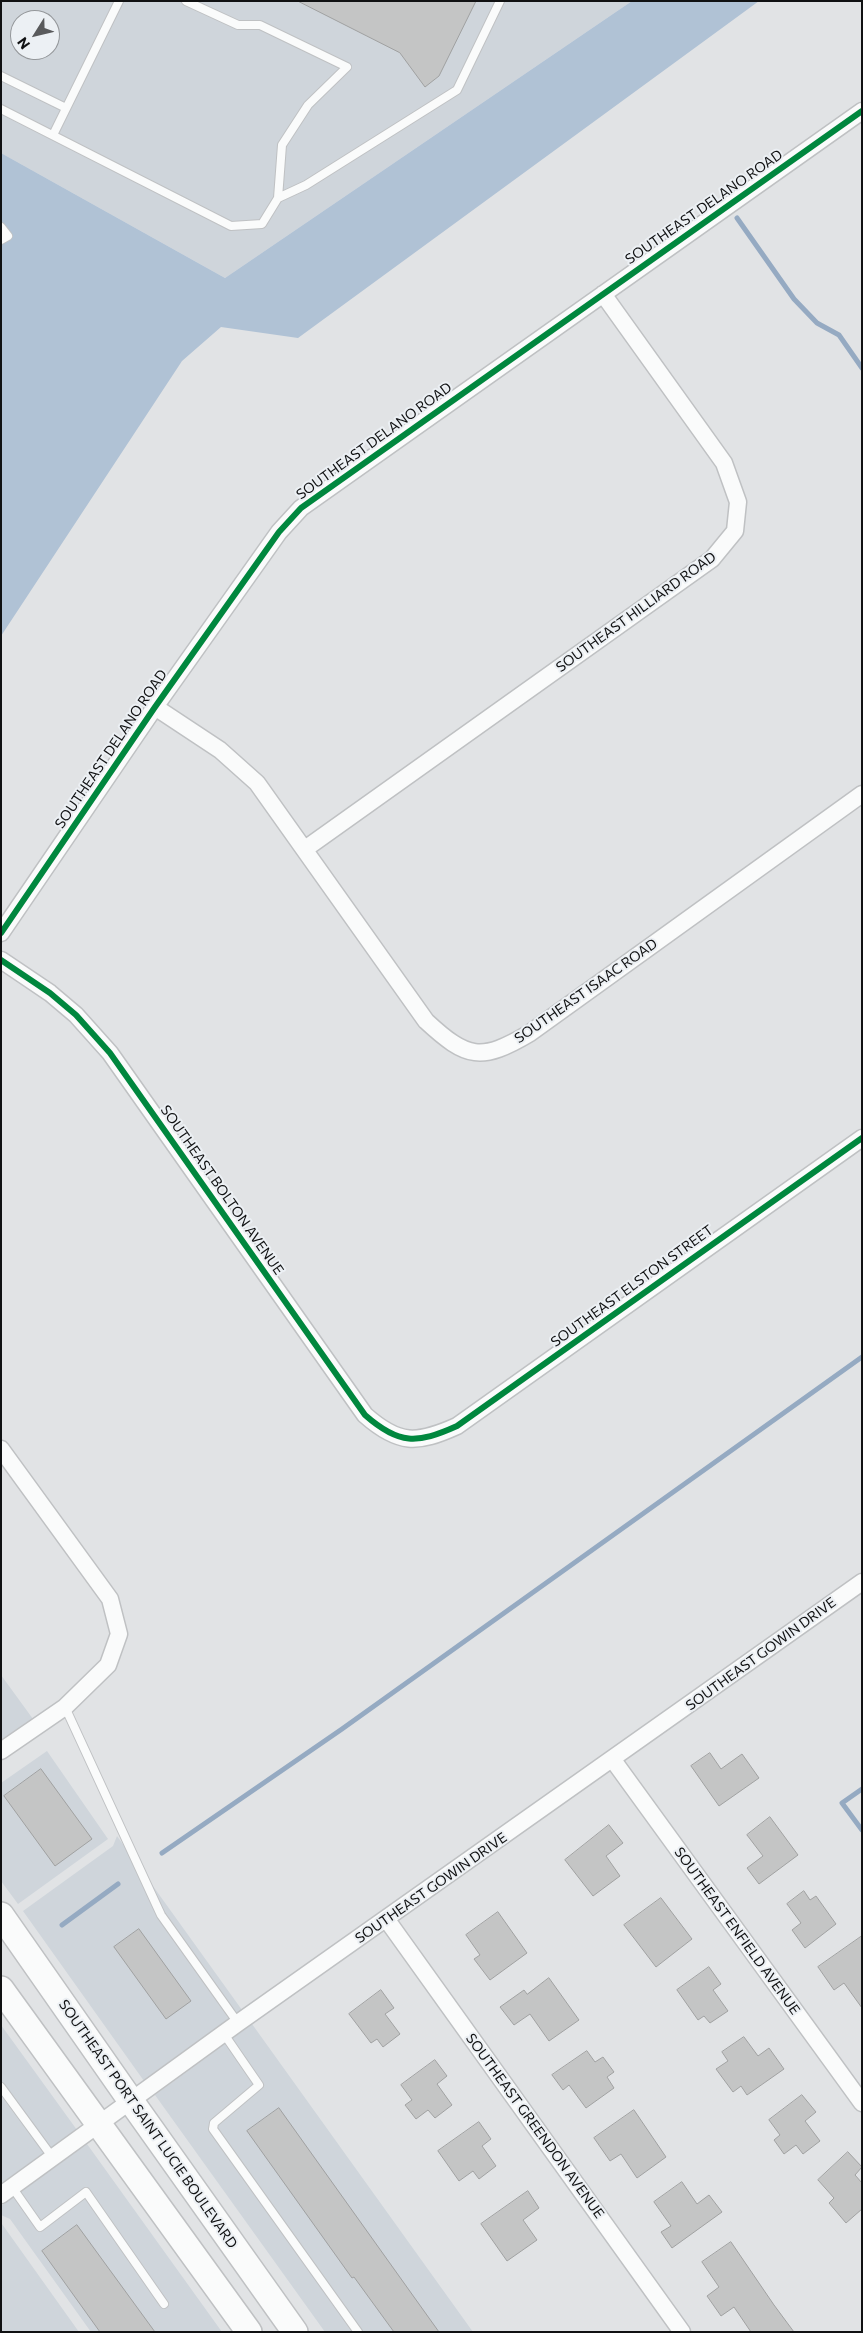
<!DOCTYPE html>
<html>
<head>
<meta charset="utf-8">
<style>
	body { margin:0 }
	#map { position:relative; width:863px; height:2333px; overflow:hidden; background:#e1e3e5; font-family:Commissioner,sans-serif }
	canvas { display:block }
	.frame { position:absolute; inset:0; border:2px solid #101112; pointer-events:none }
	.north { position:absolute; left:10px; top:10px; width:50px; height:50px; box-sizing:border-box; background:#ecf0f4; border:1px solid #94979a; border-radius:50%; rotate:234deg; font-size:14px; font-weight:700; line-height:20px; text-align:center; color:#101112 }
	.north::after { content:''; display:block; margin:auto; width:18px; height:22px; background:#595a5c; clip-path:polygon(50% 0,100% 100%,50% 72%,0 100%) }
</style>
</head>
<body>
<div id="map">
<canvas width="863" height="2333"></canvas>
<div class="frame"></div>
<div class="north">N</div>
</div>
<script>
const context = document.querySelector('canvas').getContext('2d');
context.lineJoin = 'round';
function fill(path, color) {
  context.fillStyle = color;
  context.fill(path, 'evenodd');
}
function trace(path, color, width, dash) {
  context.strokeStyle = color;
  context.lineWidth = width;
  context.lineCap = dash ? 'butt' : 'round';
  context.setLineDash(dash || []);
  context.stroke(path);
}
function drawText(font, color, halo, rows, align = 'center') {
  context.font = font + ' Commissioner,sans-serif';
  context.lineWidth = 4;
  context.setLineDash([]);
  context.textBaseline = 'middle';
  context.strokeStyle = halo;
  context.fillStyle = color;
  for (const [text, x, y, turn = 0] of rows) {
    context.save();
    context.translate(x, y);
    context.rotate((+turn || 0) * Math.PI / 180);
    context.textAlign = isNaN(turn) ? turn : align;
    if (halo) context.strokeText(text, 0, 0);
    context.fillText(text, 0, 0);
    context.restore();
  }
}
const built = new Path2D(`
	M1,1H632L225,278L1,153ZM20,20H50V50H20Z
	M1,1675L33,1719L1,1740Z
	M47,1751L108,1839L18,1904L1,1881V1783Z
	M117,1836L242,2010L144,2081L23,1911L113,1846Z
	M252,2024L473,2332H325L155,2095Z
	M1,2025L77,2130L1,2184Z
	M87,2144L222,2332H91L10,2219L1,2215V2206Z
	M2,2224L79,2332H1Z`);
const forest = new Path2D(`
	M632,1H759L298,338L221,327L182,361L1,636V153L225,278Z`);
const stream = new Path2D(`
	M737,218L794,299L817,323L839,335L862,368
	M862,1789L842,1803L862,1830
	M162,1853L342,1729L862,1357
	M62,1925L118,1884`);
const building = new Path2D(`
	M298,1H476L439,76L425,87L400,53Z
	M710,1753L721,1769L742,1754L759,1778L719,1806L691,1766Z
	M41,1769L92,1839L55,1866L4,1796Z
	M770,1817L798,1855L759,1884L747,1868L763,1856L747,1835Z
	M609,1825L623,1843L606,1856L620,1876L593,1896L565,1860Z
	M804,1891L810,1900L816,1896L836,1924L805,1948L792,1930L801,1923L787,1904Z
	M661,1898L692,1939L656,1967L624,1925Z
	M498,1912L527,1953L490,1980L474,1959L480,1955L466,1935Z
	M139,1929L191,2001L166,2019L114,1947Z
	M862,1936V2008L844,1983L834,1990L818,1967Z
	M709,1967L721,1984L713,1990L728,2011L710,2023L704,2016L698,2020L677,1990Z
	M549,1978L579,2020L549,2041L530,2014L514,2025L500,2007L524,1990L527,1994Z
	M381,1990L394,2008L385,2014L400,2034L383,2047L377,2039L371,2043L349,2014Z
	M744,2037L758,2056L769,2048L784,2069L747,2095L741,2086L733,2092L716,2069L728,2061L722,2052Z
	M587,2051L595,2062L603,2057L614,2072L607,2077L614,2088L586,2108L569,2085L563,2090L552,2075Z
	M435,2060L447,2076L437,2084L452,2105L435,2118L428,2110L416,2119L405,2105L412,2100L401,2085Z
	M802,2095L816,2112L805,2121L820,2141L803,2154L796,2145L784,2154L774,2140L780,2135L769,2120Z
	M279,2108L439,2332H394L354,2277L352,2278L247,2131Z
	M634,2110L666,2157L637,2178L621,2154L610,2161L594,2138Z
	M479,2122L491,2139L482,2146L496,2166L479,2179L473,2171L459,2181L438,2151Z
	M848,2152L862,2167L855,2175L862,2183V2209L846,2223L829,2203L834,2198L818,2180Z
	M682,2182L697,2204L709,2195L722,2212L672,2248L661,2232L671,2226L654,2202Z
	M528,2191L539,2208L523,2220L537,2240L507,2261L481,2224Z
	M77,2225L155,2332H100L42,2251Z
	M731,2242L774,2305L794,2332H751L734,2307L721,2316L707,2296L719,2287L702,2262Z`);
const service = new Path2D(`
	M1,76L66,108
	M1,109L231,226L262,224L278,198L282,145L308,105L347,67L260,25H238L186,1
	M53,135L119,1
	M278,198L306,185L457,90L500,1
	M1,227L8,236L1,240
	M65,1707L161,1915L238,2023
	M224,2034L259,2085L214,2123L213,2129L358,2332
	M1,2087L53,2158
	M12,2187L40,2227L86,2192L164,2304`);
const minor = new Path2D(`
	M155,707L220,750L257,783L426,1021C467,1059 481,1062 530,1033L862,794
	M305,849L712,559L735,531L738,502L724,463L603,294
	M1,933L155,707L279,532L301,508L862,111
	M1,960L50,993L76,1015L110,1053L365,1415C399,1445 417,1444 457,1426L862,1138
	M1,1449L110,1599L119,1634L108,1665L65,1707L1,1751
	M613,1760L862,2103
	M387,1920L682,2332
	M1,2195L238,2023L862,1582`);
const primary = new Path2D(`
	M1,1915L131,2101L295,2332
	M1,1989L249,2332`);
const cycleway = new Path2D(`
	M1,933L155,707L279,532L301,508L862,111
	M1,960L50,993L76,1015L110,1053L365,1415C399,1445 417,1444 457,1426L862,1138`);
const streetNames = [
	["SOUTHEAST DELANO ROAD",704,207,-35],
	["SOUTHEAST DELANO ROAD",374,441,-36],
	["SOUTHEAST HILLIARD ROAD",636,612,-36],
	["SOUTHEAST DELANO ROAD",111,749,-56],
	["SOUTHEAST ISAAC ROAD",586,991,-35],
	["SOUTHEAST BOLTON AVENUE",222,1190,55],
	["SOUTHEAST ELSTON STREET",632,1286,-36],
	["SOUTHEAST GOWIN DRIVE",761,1654,-36],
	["SOUTHEAST GOWIN DRIVE",431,1888,-35],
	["SOUTHEAST ENFIELD AVENUE",737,1931,54],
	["SOUTHEAST PORT SAINT LUCIE BOULEVARD",148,2124,55],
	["SOUTHEAST GREENDON AVENUE",535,2126,54]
];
fill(built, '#cfd5db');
fill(forest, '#b0c2d5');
trace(stream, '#95aac2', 5);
fill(building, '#c4c5c5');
trace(building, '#a0a1a1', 1);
trace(service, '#bfc1c3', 10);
trace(minor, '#bfc1c3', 19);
trace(primary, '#bfc1c3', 28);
trace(service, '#fafbfb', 8);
trace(minor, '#fafbfb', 16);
trace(primary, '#fafbfb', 25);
trace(cycleway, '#00873e', 6);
drawText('14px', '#101112', '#ecf0f4', streetNames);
</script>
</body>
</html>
